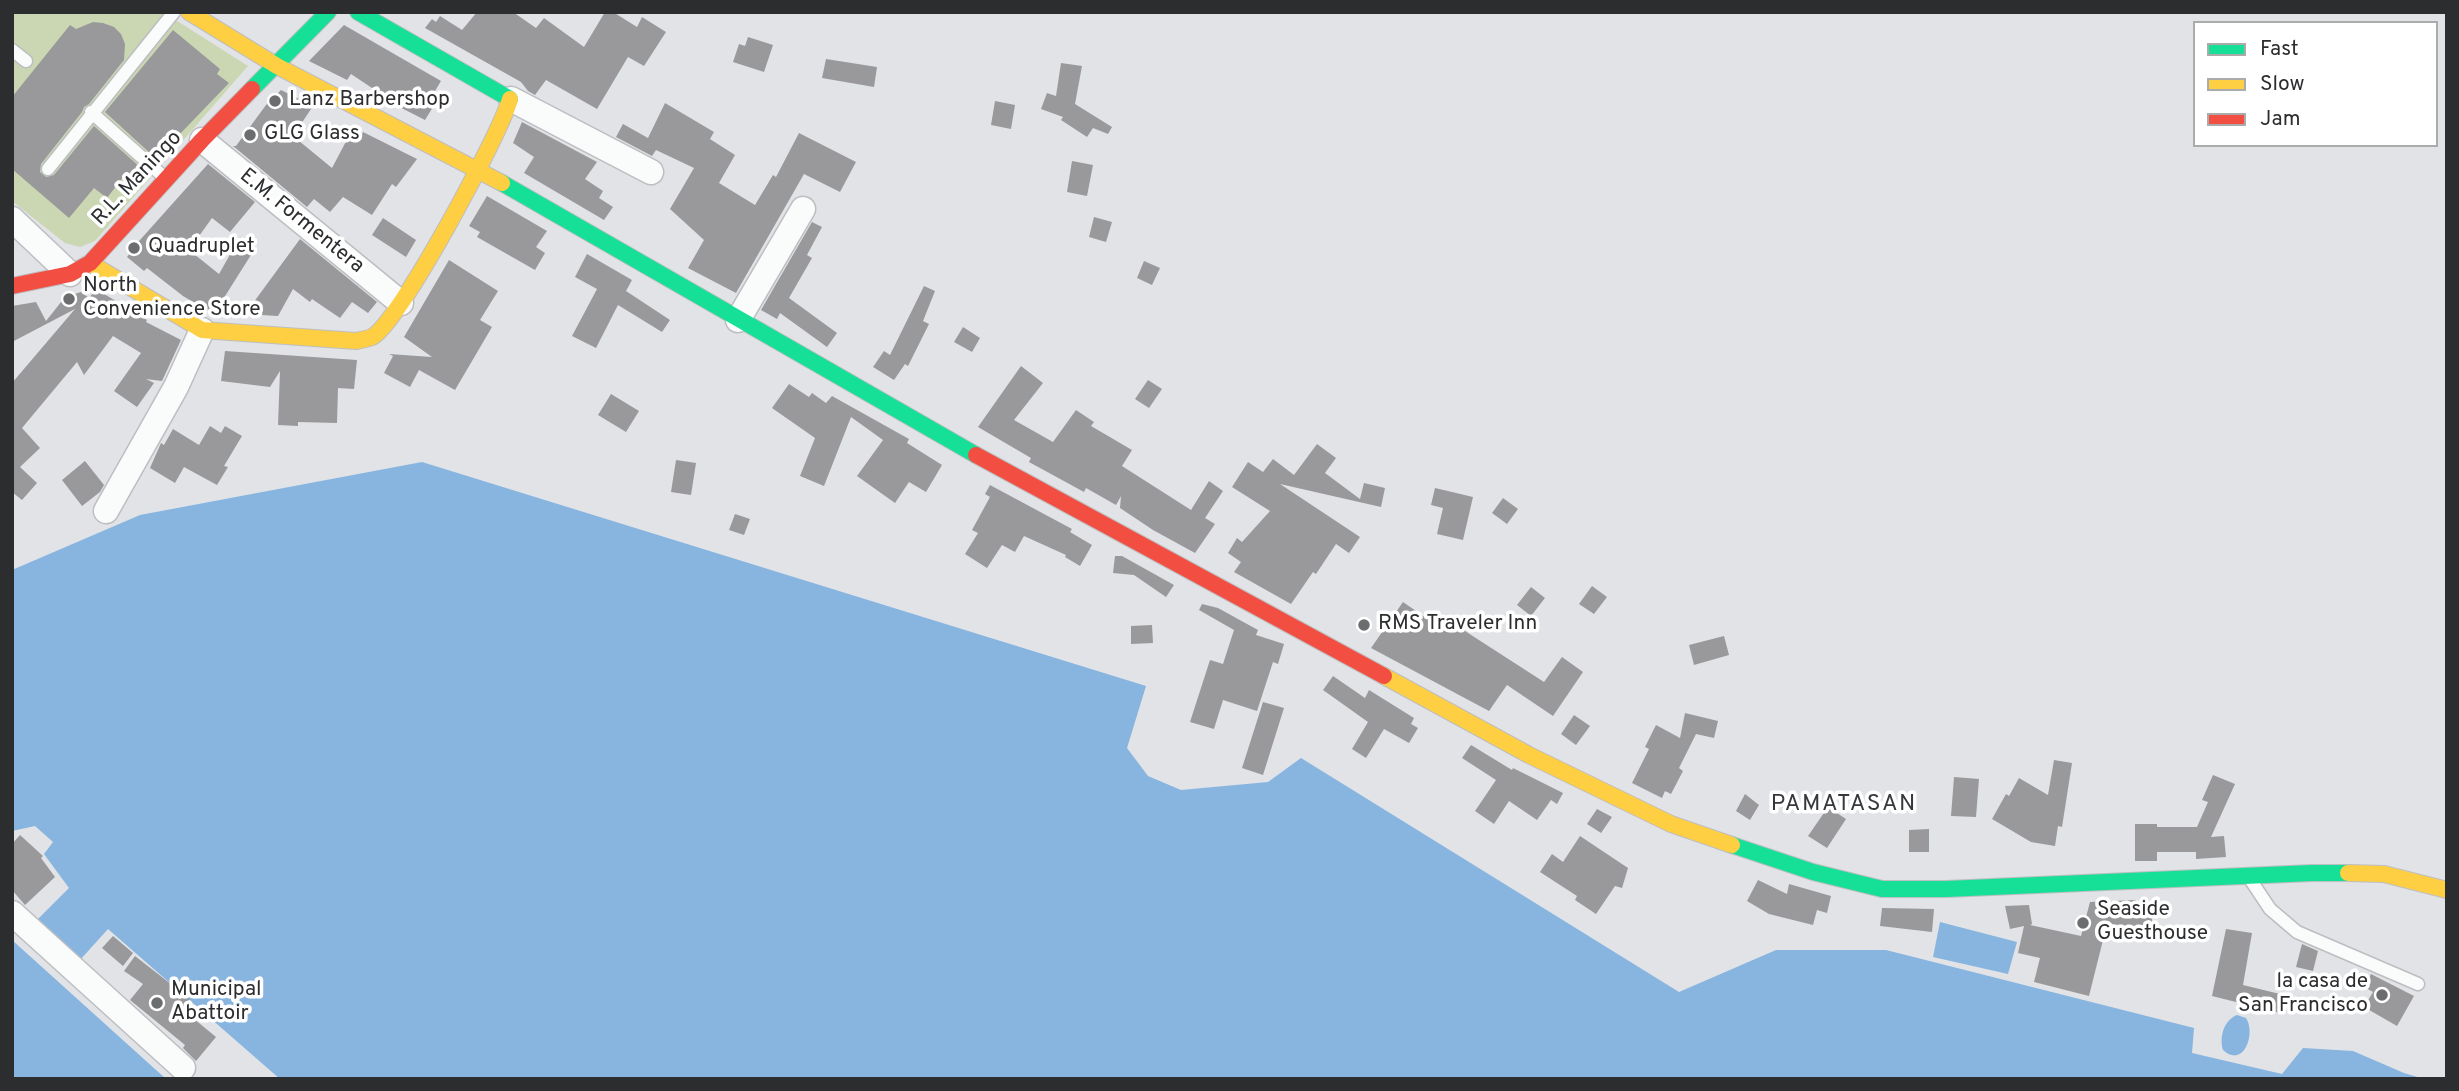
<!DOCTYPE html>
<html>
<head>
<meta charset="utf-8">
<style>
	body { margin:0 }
	#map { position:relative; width:2459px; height:1091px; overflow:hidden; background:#e1e3e6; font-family:Overpass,sans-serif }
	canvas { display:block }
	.frame { position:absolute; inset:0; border:14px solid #2c2d2f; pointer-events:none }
	.legend { position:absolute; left:2193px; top:21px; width:245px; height:126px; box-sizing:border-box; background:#fff; border:2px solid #ababac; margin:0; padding:9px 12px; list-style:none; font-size:21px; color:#2c2d2f }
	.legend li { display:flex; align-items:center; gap:14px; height:35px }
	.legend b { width:35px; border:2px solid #ababac }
</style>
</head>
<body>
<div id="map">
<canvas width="2459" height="1091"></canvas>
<div class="frame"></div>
<ul class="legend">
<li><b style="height:9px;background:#16e098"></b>Fast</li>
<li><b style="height:9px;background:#ffcf43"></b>Slow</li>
<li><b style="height:9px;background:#f24e42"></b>Jam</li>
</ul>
</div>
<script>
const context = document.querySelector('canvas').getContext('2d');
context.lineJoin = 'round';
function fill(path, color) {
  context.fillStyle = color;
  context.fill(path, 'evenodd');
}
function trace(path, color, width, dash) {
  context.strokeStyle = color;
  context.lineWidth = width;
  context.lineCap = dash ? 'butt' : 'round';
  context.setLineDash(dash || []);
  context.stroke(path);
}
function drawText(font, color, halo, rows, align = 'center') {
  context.font = font + ' Overpass,sans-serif';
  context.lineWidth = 7;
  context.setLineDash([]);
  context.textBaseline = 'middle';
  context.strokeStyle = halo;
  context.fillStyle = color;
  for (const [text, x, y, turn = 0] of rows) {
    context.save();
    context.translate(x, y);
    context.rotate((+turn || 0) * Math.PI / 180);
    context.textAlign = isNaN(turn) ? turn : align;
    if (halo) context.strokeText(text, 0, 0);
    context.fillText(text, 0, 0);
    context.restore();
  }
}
const green = new Path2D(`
	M12,12H163L248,66L95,241L80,247L65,243L12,201Z`);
const water = new Path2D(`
	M422,462L1146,686L1127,748L1148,776L1181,790L1268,782L1301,758L1679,992L1776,950H1886L2194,1028L2192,1053L2282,1074L2303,1048L2353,1051L2404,1073L2424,1079H12V570L140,515Z
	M1940,922L2017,942L2008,974L1933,957Z
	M2237,1015L2246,1018C2256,1033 2244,1069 2223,1050C2219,1037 2224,1020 2237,1015Z`);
const pier = new Path2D(`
	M35,826L53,842L44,854L69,888L34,923L80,960L108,929L280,1079H166L12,940V831Z`);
const building = new Path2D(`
	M477,12H513L536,28L544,18L584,47L605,12H613L637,27L642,17L666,32L644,66L628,57L597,109L546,80L535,95L528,91L521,82L425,28L432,19L436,22L440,16L462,30Z
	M93,22L103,23L114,27L121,34L125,44L124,60L89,104L84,107L82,112L41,164L40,172L46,177L54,175L94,126L141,168L130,181L124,176L107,198L94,188L69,218L12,169V97L70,25L76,29Z
	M344,25L441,81L432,96L438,99L425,120L376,95L378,92L351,74L347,80L309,61Z
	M173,30L220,69L217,74L229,83L179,135L172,129L151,154L105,112Z
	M748,37L773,45L764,72L733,62L739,44L745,46Z
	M826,59L877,67L874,87L822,78Z
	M1061,63L1082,66L1075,104L1112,127L1108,134L1093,128L1087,137L1061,120L1063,117L1041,109L1047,93L1056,96Z
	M281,90L313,106L293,136L332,168L351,132L361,137L363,132L417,159L396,187L392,184L372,215L343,197L330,212L314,199L307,207L233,146H236L266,105Z
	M995,101L1015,105L1011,129L991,125Z
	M665,103L714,132L710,139L735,155L719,183L755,205L773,175L776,177L799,133L856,162L840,192L804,174L736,293L688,268L704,240L670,209L694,168L656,150L652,156L616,137L623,124L648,138Z
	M522,122L597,162L585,179L603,191L599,198L613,207L604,220L524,173L534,157L513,143Z
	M1072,161L1093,165L1087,196L1067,192Z
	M208,164L255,202L230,232L212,218L189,250L219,274L240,237L256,247L215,312L208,311L183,296L147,268L144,271L127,257L140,240Z
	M487,196L547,231L536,247L545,253L535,270L477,237L480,232L469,226Z
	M1094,217L1112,222L1106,242L1089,237Z
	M383,218L416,240L406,257L372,235Z
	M812,222L822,227L807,255L812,258L789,298L837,333L827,347L780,313L777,319L761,310Z
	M300,239L377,302L368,313L352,302L340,318L312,299L310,302L293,289L278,316L245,314Z
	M587,254L632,280L626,291L670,320L662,332L618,305L596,348L572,336L597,289L575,277Z
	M449,260L498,291L480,320L492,327L455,390L419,370L410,387L384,373L393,356L389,354L432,357L404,337Z
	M1144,261L1160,268L1152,285L1137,278Z
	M924,286L935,291L923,321L929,324L908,366L905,364L894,380L873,367L884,351L890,355Z
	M96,289L147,320L146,322L181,340L162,381L146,379L154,383L137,407L114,391L141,353L113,336L84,375L77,362L22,428L40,448L20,467L37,483L22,500L12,492V383L75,309L12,342V306L36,302L46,321L65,297L81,292L89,298Z
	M963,327L980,338L972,352L954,342Z
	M225,351L357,360L354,389L338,388L337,423L298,422V426L278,425L280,371L270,387L221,381Z
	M1021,366L1043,383L1014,420L1053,442L1076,410L1094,422L1091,426L1132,450L1122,466L1191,510L1209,481L1223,491L1205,518L1215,524L1195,553L1153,530L1120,508L1121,496L1116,505L1086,488L1084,492L1029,462L1031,458L978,427Z
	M1148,380L1162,389L1149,408L1135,399Z
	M789,384L809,397L812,393L826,403L832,396L909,439L907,443L942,465L926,492L909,482L895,503L857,476L883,440L851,417L824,486L800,476L815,438L772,408Z
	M611,394L639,411L626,432L598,415Z
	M210,426L221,433L225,426L242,436L224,466L228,467L217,485L184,467L175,483L150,468L161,443L164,445L173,429L199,445Z
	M1317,444L1336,458L1325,473L1360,499L1364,483L1385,488L1381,507L1280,484L1360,537L1349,553L1336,544L1316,574L1313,572L1291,604L1234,572L1241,562L1228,553L1237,538L1242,542L1270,511L1232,487L1248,462L1263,472L1273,459L1294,475Z
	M676,460L696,463L691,495L671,492Z
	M85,461L104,485L100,492L82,506L62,480Z
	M990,485L1072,529L1070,532L1092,545L1080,566L1065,557L1066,555L1024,536L1015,552L1002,545L987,568L965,554L978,533L972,530L990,497L985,494Z
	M1435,488L1473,497L1463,540L1437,534L1443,508L1431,505Z
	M1503,498L1518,509L1507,524L1492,513Z
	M735,514L750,519L744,535L729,530Z
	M1115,556H1122L1174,585L1166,597L1134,575L1113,573Z
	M1592,586L1607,597L1594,614L1579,604Z
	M1531,587L1545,598L1531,616L1517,605Z
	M1403,602L1445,631L1451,622L1544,682L1562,657L1583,672L1553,716L1507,685L1489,711L1371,648Z
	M1202,604L1218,608L1258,630L1256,635L1284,644L1278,664L1273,662L1257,711L1223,700L1214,729L1190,722L1210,660L1223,664L1234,630L1199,610Z
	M1152,625L1153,643L1131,644V626Z
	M1724,636L1729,655L1694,665L1689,645Z
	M1333,676L1365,698L1369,690L1414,718L1411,724L1418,728L1409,743L1384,729L1366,758L1352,749L1368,722L1323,690Z
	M1263,702L1284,708L1263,775L1242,768Z
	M1685,713L1718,721L1714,738L1696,734L1679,768L1683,771L1671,794L1665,791L1662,798L1632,783L1649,749L1645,747L1656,725L1680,738Z
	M1574,715L1590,726L1576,745L1561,734Z
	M1471,745L1512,770L1513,768L1563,793L1557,804L1551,800L1537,820L1509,801L1494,824L1475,811L1496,780L1462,758Z
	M2054,760L2072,763L2062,827L2058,826L2055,846L2031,842L1992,819L2006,794L2009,796L2019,778L2048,795Z
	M2213,775L2235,784L2211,837L2224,836L2226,857L2196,859V852H2157V861H2135V824H2157V827H2197L2208,802L2202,800Z
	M1954,777L1979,779L1976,817L1951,816Z
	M1745,794L1759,805L1750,820L1736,811Z
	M1828,807L1846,819L1827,848L1808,836Z
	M1597,809L1612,817L1601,833L1587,824Z
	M1929,829V852H1909V830Z
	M20,835L43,856L41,858L55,877L25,905L12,890V844Z
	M1580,836L1628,868L1622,888L1615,886L1596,914L1575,900L1577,896L1540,872L1552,854L1563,862Z
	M1758,880L1787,894L1789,884L1831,896L1827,913L1817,910L1813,925L1769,914L1747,901Z
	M2136,900L2135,907L2153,909L2151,929L2107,924L2089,996L2034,982L2040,958L2018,953L2024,926L2010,929L2005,906L2029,905L2032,924L2030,925L2081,936L2090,902Z
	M1882,908L1934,909L1932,932L1880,926Z
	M2226,929L2252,933L2243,985L2284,995L2280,1013L2212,996Z
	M113,936L133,953L123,966L102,948Z
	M2302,944L2318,951L2313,971L2296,967Z
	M135,956L190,999L182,1009L216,1037L196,1061L183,1048L185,1045L130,1000L143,984L124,971Z
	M2371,974L2414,996L2397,1026L2364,1007L2373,992L2364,987Z`);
const lane = new Path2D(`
	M12,50L26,61
	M91,112L164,177
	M48,169L174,12
	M2250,879L2270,909L2297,932L2418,984`);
const street = new Path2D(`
	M511,99L651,172
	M202,140L401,303
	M12,219L70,274
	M738,320L803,209
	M106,511L176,387L202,330
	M12,913L183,1068`);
const fast = new Path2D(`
	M358,12L510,99
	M252,89L328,12
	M502,183L976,455
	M1732,845L1813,872L1882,889H1946L2312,873H2348`);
const slow = new Path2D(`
	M189,12L277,66L502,183
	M90,263L202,330L356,341C361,340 367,339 372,337C399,323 501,133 510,99
	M1384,676L1529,755L1671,824L1732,845
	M2348,873L2384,874L2447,890`);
const jam = new Path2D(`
	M12,286L70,274L90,263L202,140L252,89
	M976,455L1384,676`);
const markers = [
	[275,101,7,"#6b6d6f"],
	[250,135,7,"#6b6d6f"],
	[134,248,7,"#6b6d6f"],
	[69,299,7,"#6b6d6f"],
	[1364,625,7,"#6b6d6f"],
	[2083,923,7,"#6b6d6f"],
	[2382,995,7,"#6b6d6f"],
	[157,1003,7,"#6b6d6f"]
];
const poiNames = [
	["Lanz Barbershop",289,101],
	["GLG Glass",264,135],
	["Quadruplet",148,248],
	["North",83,287],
	["Convenience Store",83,311],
	["RMS Traveler Inn",1378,625],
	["Seaside",2097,911],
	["Guesthouse",2097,935],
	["la casa de",2368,983,"right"],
	["San Francisco",2368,1007,"right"],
	["Municipal",171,991],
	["Abattoir",171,1015]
];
const streetNames = [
	["R.L. Maningo",138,179,-47],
	["E.M. Formentera",301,222,39]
];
const neighbourhoodNames = [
	["PAMATASAN",1844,805]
];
fill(green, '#cad7b2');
fill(water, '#87b5e0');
fill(pier, '#e1e3e6');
fill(building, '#99999c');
trace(lane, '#bdbec1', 15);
trace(street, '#bdbec1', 27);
trace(fast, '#bdbec1', 18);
trace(slow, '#bdbec1', 18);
trace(jam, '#bdbec1', 18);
trace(lane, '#fafbfb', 12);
trace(street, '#fafbfb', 24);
trace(fast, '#16e098', 16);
trace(slow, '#ffcf43', 16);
trace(jam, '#f24e42', 16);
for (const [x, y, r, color] of markers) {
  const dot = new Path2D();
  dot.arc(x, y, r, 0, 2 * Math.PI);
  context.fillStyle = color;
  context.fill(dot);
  trace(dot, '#fff', 2.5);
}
drawText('21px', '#2c2d2f', '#fff', poiNames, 'left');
drawText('21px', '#2c2d2f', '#fff', streetNames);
context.letterSpacing = '2px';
drawText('23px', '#36383b', '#fff', neighbourhoodNames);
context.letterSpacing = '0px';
</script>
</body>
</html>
